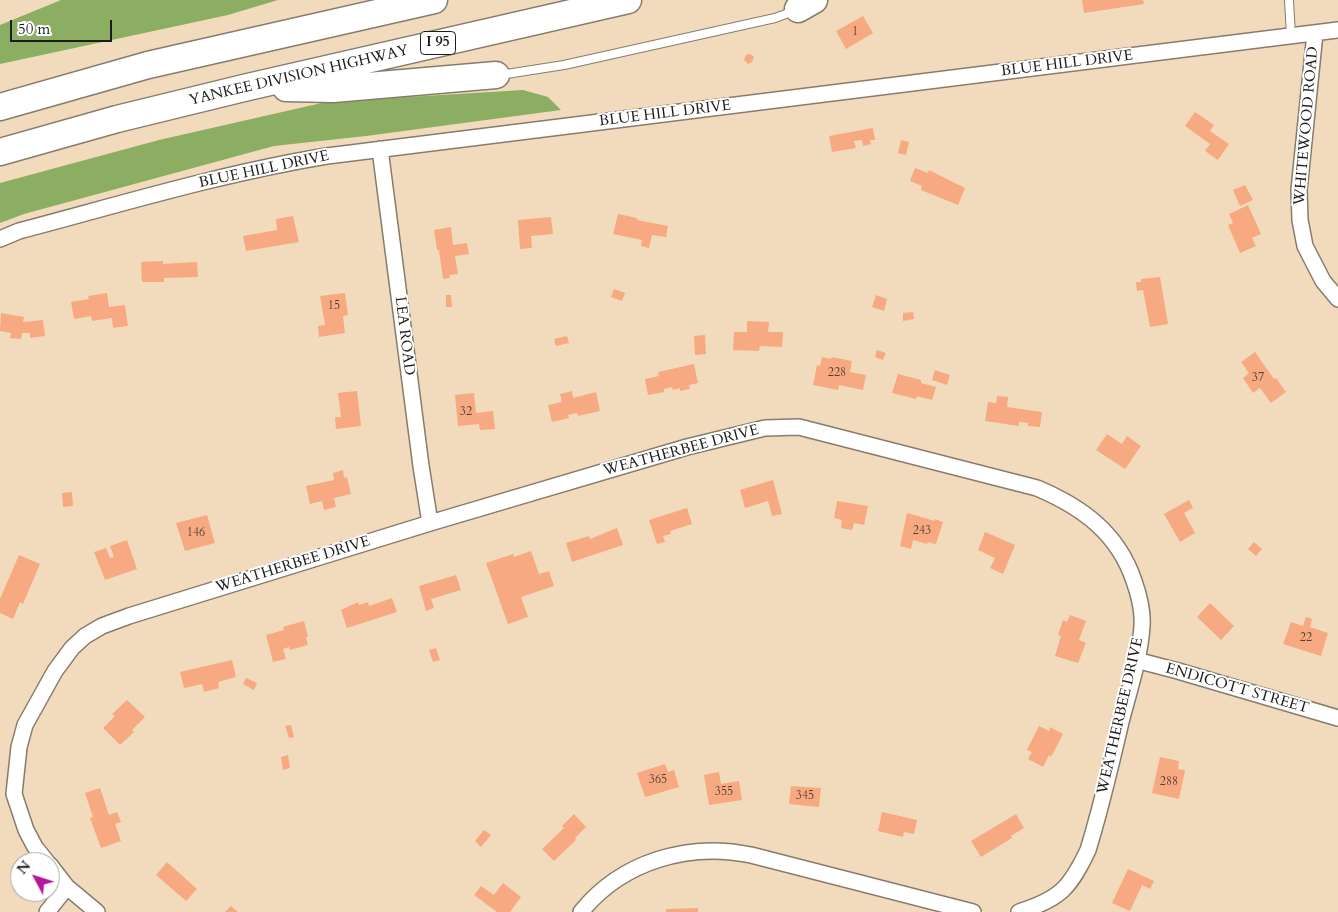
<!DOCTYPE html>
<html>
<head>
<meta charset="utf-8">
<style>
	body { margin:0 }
	#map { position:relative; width:1338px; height:912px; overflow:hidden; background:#f2dbbd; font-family:Cardo,serif }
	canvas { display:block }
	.north { position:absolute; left:10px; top:852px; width:50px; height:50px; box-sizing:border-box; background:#fff; border:1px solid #a4a4a4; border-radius:50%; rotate:310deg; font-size:14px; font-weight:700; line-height:20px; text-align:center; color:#1c1c1c }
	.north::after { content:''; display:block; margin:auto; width:18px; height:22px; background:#b5179e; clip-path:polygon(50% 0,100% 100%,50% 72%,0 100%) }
	.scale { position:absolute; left:10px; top:20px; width:102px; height:22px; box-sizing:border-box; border:2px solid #1c1c1c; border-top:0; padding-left:6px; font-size:15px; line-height:18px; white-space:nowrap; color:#1c1c1c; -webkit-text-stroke:4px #fff; paint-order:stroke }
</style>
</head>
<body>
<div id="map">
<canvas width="1338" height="912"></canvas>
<div class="north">N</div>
<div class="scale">50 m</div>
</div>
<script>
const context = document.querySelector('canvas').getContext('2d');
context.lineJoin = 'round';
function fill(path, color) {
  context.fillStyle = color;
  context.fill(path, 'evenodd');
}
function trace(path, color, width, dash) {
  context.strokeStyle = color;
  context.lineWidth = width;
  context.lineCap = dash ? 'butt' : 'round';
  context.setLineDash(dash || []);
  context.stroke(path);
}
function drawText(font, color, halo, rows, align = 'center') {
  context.font = font + ' Cardo,serif';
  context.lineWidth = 4;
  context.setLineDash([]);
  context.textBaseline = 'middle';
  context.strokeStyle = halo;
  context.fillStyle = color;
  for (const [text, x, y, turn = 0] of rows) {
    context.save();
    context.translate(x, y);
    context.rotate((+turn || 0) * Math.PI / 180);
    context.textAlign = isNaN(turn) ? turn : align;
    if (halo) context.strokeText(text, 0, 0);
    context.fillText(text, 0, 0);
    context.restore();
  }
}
const forest = new Path2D(`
	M61,0H278L228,15L0,64V25Z
	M523,90L548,97L561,110L366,136L274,146L24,214L0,223V183L159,140L326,102Z`);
const building = new Path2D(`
	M1082,0H1143L1144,4L1084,13Z
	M863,16L873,33L846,49L836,31Z
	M750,54L754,57L752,62L748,64L744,60L746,55Z
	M1195,112L1214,125L1210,131L1229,144L1218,160L1205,151L1210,144L1185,126Z
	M873,128L875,140H870L871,144L863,146L862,140L854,141L856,148L832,152L829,136Z
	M901,140L909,142L906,155L898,153Z
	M915,168L928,173L929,170L965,188L958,205L921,190L922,186L910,181Z
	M1245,185L1253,200L1240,206L1233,190Z
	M1248,205L1261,234L1252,238L1256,246L1240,253L1228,225L1233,223L1229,214Z
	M618,214L637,218V220L668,226L666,237L652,235L649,248L641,246L642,240L613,234Z
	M293,216L299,242L246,251L243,236L277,230L276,219Z
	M551,217L553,234L531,236L532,248L520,249L518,220Z
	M451,227L453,245L467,243L469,254L455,256L458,274L449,275L450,278L443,279L439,250H437L434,230Z
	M163,261V264L197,262L198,277L164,278V282H142L141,262Z
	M1160,277L1168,324L1150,327L1143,290L1137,291L1136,282H1141V279Z
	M614,289L625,293L622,301L611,297Z
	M107,293L109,307L125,305L128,326L113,328L112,318L92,321L91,316L74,319L71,302L89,299L88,296Z
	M345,293L348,315L343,316L345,333L319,337L318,326L325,325L320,296Z
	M446,295H451L452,307H446Z
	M876,295L887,299L884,311L872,307Z
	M913,312L914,319L903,321V313Z
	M1,313L24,317L23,322L43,320L45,336L30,338V333H22L21,339L10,338L11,333L0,331Z
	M747,321L769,322L768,332H783L782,347L760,346L759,351L733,350L734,332H747Z
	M705,335L706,354L695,355L694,336Z
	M567,336L569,343L556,346L554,339Z
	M877,350L886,353L883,360L875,357Z
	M1255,352L1274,379L1276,378L1286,392L1271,403L1260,388L1253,393L1243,378L1249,373L1241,362Z
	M822,357L831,359L832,357L852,361L850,372L866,375L863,390L839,385L838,390L813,385L817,365L820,366Z
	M694,364L698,383L689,385L690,389L680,391V388L673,390L672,387L664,389V392L648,395L645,379L659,376L658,372Z
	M935,370L950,375L947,385L932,380Z
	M898,374L921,380V383L936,387L932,400L917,396L916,399L892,393Z
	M357,391L361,426L336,429L335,417H341L338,393Z
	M572,391L573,398L596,392L600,411L578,416L577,413L568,415L569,418L552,422L548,405L562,402L560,394Z
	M474,393L476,413L493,411L495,429L480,430L479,424L458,426L455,395Z
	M997,396L1008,397L1007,407L1042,412L1040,427L1028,426V423L1019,422V426L985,421L988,402L996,403Z
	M1107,434L1122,444L1127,436L1141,446L1125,469L1096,450Z
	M343,470L344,478L347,477L351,494L334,498L336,507L324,510L322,501L310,504L306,486L334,480L333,473Z
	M773,480L782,514L772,516L768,501L745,508L740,490Z
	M72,492L73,506L63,507L62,493Z
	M1189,500L1193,508L1184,513L1195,533L1180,542L1164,514Z
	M837,501L868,506L864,525L854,523L852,530L841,528L842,520L834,518Z
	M687,508L692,524L670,531L671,534L663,536L665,542L657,544L649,520Z
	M907,513L935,521V519L943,522L936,544L928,542L927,544L913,540L911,549L900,546Z
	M207,515L215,543L185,551L176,523Z
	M617,528L623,545L572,562L566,543L589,536L590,539Z
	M985,532L1015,545L1003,574L990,568L995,558L978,550Z
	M127,540L137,569L105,580L94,552L106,548L110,558L114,557L110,546Z
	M1254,542L1262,549L1256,556L1248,549Z
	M531,551L539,574L549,571L554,586L521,597L528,617L508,624L486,563L513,554L514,557Z
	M19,555L40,564L23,604L20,602L13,619L0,613V599Z
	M456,575L461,590L431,599L434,608L426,611L419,586Z
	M392,598L397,612L347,628L341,610L358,602L359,605L368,602L369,606Z
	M1210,603L1234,626L1221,640L1197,617Z
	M1070,615L1086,621L1079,640L1086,643L1078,663L1055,656L1061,636L1058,635L1063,620L1067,622Z
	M1306,617L1312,619L1310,627L1328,633L1321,656L1283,644L1291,622L1303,626Z
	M304,621L308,637H306L308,645L290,650L289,647L283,649L286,659L273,662L266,635L284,630L283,627Z
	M436,648L440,660L433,662L429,650Z
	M232,660L236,677L218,682L219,688L204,692L202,684L184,688L180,672Z
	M246,678L257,683L254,690L243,684Z
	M127,700L145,717L132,730L134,732L120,745L103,728L115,716L112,714Z
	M291,725L294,737L289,738L285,726Z
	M1039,726L1049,731L1050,727L1063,734L1051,757L1049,755L1043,767L1028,759L1032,752L1027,750Z
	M288,755L290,768L283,770L281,757Z
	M1160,757L1179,761L1178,769L1185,770L1179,799L1152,793Z
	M665,764L668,772L674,770L679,787L645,797L637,773Z
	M719,772L721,784L739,781L742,800L709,805L704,775Z
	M791,786L821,788L819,807L789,804Z
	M100,788L109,815L117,812L121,822L115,824L121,841L101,848L90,818L93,817L85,793Z
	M882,812L917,820L914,834L904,832L903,837L878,831Z
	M574,814L586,827L575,838L576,840L554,861L542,849L564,828L562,826Z
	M1016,814L1024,828L1011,836L1012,838L981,857L971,841Z
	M484,830L491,835L481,847L475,841Z
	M167,862L197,889L186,901L156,875Z
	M1128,869L1154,881L1150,889L1142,885L1130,911L1112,903Z
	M503,883L521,897L510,912H497L474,895L481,886L494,895Z
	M231,906L238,912H225Z
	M698,908V912H666V909Z`);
const service = new Path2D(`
	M1289,0L1291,36
	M500,75L564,65L775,18L794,11`);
const minor = new Path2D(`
	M1315,33L1299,190L1300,220L1305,246L1323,281L1338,299
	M380,149L421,466L430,523
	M0,239L19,231C121,204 223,173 327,156L1338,30
	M1136,660L1178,671L1338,718
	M47,862L35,847L26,830L14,794L19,747L25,725L55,671L72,648L85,636L102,626L129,616L430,523L687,447L765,428L799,427L1037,488C1082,507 1118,533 1134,581C1139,595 1143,611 1142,626C1140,658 1129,691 1121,722C1111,765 1101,808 1088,850C1070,888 1060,899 1019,912
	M50,865L67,887L97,912
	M47,912L67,887
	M581,912C622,861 689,842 751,855L973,912`);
const motorway = new Path2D(`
	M798,9L814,0
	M286,88L333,89L496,75
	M0,107L148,65L434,0
	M0,152L117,119L248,87L628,0`);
const numberNames = [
	["1",855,32],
	["15",334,306],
	["228",837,373],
	["37",1258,378],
	["32",466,412],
	["243",922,531],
	["146",196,533],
	["22",1306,638],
	["365",658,780],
	["288",1169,782],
	["355",724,792],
	["345",805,796]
];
const shields = [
	[438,43,35]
];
const shieldNames = [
	["I 95",438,43]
];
const streetNames = [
	["BLUE HILL DRIVE",1067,64,-7],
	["YANKEE DIVISION HIGHWAY",299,76,-13],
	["BLUE HILL DRIVE",665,114,-7],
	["WHITEWOOD ROAD",1307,126,-85],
	["BLUE HILL DRIVE",264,170,-12],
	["LEA ROAD",404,336,83],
	["WEATHERBEE DRIVE",681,451,-15],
	["WEATHERBEE DRIVE",293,565,-17],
	["ENDICOTT STREET",1237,689,16],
	["WEATHERBEE DRIVE",1121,716,-77]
];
fill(forest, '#8cae62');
fill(building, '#f7a981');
trace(service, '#877c6c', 10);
trace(minor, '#877c6c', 18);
trace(motorway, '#877c6c', 29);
trace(service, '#fff', 8);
trace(minor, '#fff', 15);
trace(motorway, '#fff', 26);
drawText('12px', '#533f35', null, numberNames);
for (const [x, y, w] of shields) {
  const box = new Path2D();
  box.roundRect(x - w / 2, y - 11.5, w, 23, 4);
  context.fillStyle = '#fff';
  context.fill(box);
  trace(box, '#1c1c1c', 1);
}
drawText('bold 14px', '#1c1c1c', null, shieldNames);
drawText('15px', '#1c1c1c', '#fff', streetNames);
</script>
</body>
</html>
